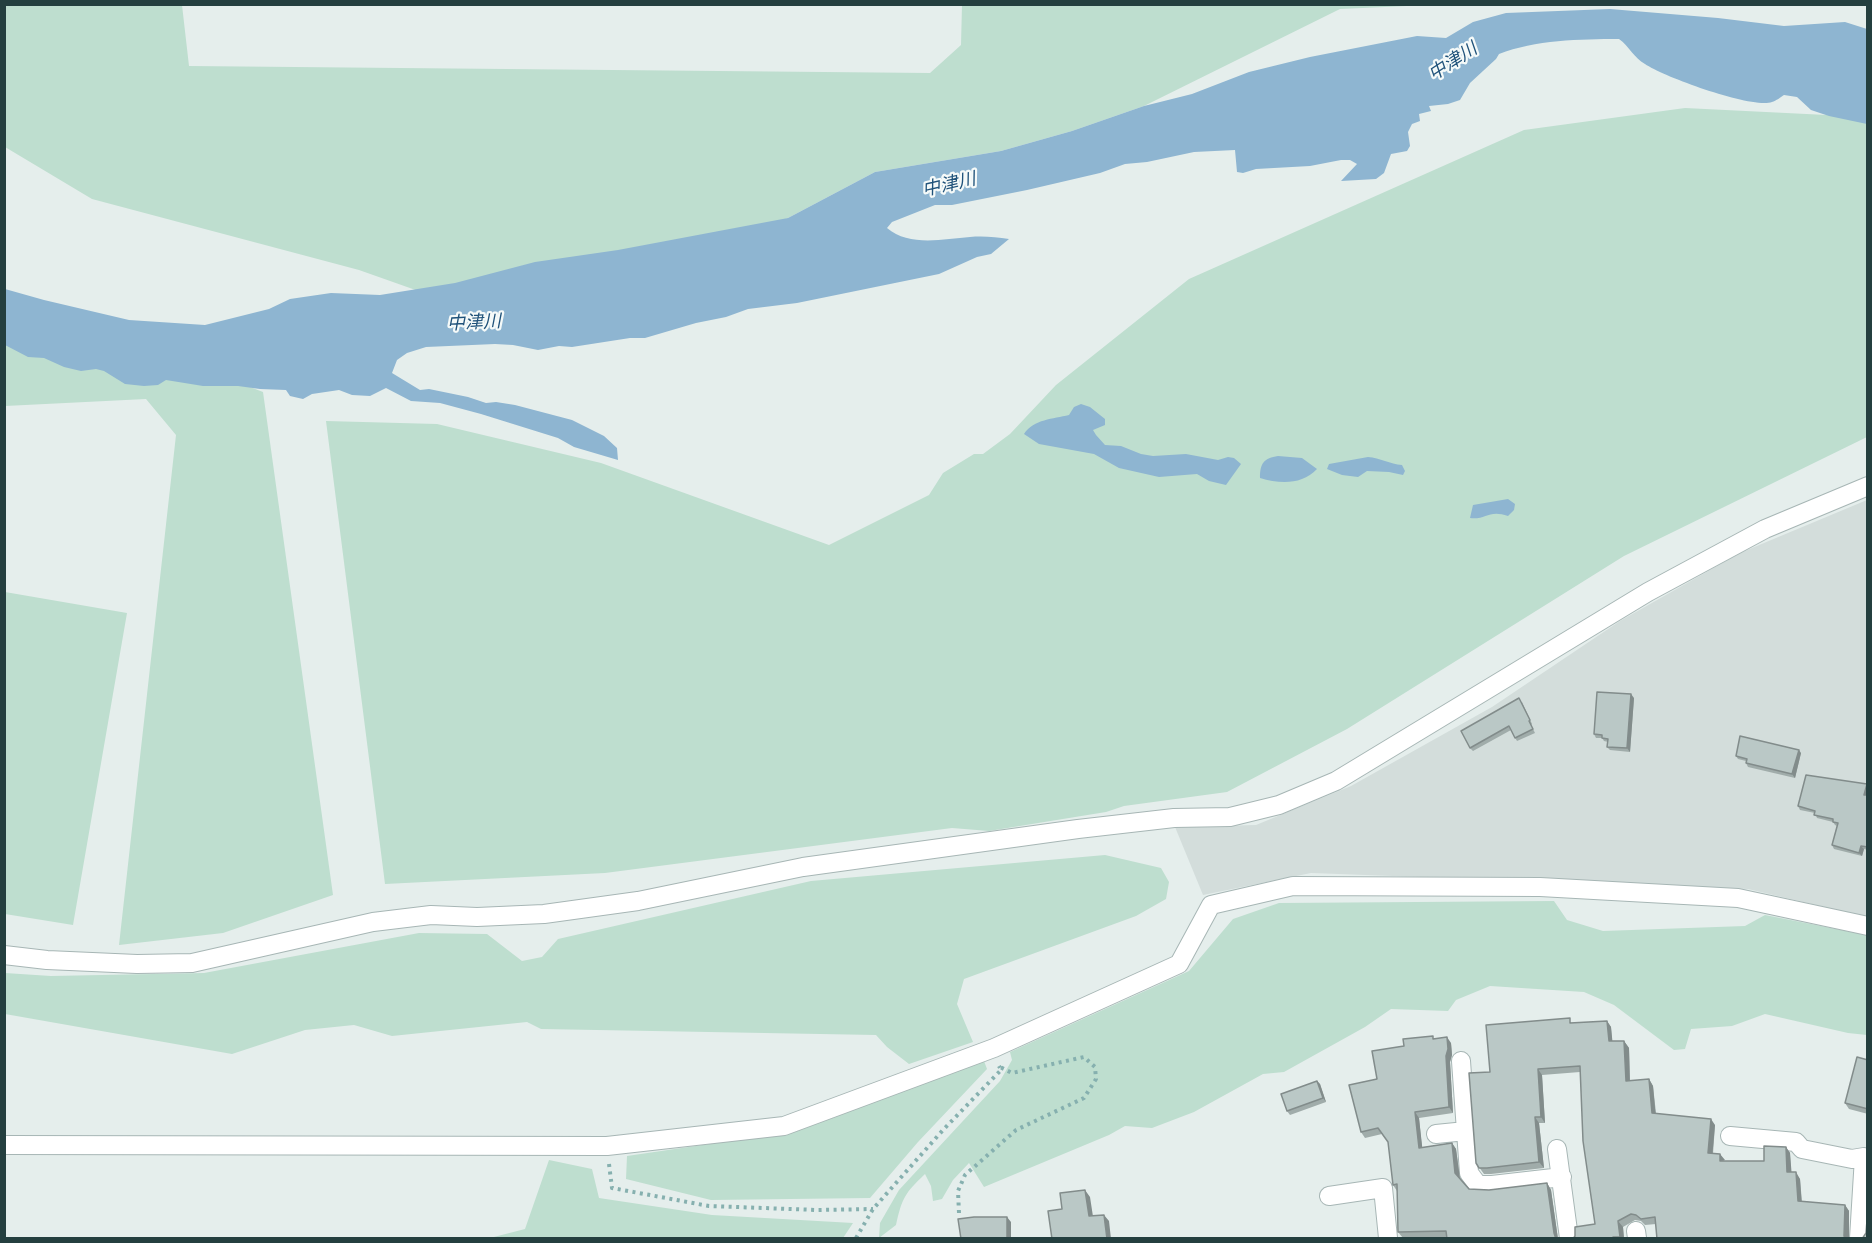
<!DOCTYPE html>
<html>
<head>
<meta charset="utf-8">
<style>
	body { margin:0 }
	#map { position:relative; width:1872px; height:1243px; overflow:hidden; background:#e5eeec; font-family:"PT Sans Narrow",sans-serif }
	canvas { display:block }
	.frame { position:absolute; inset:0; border:6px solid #243f3f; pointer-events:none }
</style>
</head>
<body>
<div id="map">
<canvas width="1872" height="1243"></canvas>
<div class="frame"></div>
</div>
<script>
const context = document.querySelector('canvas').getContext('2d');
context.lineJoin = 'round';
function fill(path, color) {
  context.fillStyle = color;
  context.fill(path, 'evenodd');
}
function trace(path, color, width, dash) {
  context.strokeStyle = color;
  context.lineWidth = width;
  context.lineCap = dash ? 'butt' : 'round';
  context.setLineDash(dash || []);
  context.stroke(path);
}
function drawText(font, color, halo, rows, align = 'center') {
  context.font = font + ' "PT Sans Narrow","Noto Sans JP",sans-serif';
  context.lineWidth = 4.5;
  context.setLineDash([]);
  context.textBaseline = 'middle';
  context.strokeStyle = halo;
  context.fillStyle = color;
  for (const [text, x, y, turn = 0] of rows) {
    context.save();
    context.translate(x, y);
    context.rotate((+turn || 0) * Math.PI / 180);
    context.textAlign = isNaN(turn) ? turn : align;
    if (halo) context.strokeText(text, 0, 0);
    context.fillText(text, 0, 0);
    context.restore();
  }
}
const built = new Path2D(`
	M1867,500V917L1748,889L1311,873L1203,895L1175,827L1256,825L1351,786L1492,707L1620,621L1740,553Z`);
const green = new Path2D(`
	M5,5H182L189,66L930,73L961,45L962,5H1429L1340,9L1144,106L1072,131L1001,151L875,172L788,218L523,328L359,270L92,199L5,147Z
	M1685,108L1867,117V437L1624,556L1347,729L1227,792L1124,806L1106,812L989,831L952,828L605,873L385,884L326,421L437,424L601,463L829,545L929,495L943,473L974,454H983L1010,434L1056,385L1189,279L1524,130Z
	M5,293L263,392L333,895L223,933L119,945L176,435L146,399L5,406Z
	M5,592L127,613L73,925L5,914Z
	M1105,855L1161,868L1169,882L1166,899L1136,916L964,979L957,1004L973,1042L909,1064L887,1047L876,1035L541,1029L527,1022L392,1036L354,1025L305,1030L232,1054L5,1014V973L51,976L204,973L419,933L487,934L522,961L542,957L558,939L811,881Z
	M1554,901L1567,920L1603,931L1745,926L1765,915L1867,935V1035L1848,1033L1765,1014L1732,1026L1691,1029L1685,1049L1674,1050L1614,1005L1584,992L1490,986L1456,1000L1448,1011L1391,1009L1365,1027L1284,1072L1263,1074L1194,1112L1152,1128L1125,1126L1109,1135L984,1187L969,1163L953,1180L942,1199L933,1201L931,1186L925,1174C905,1193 902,1198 896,1225L879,1238L880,1223L899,1190L1000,1081L1012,1060L1010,1052L1189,971L1233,919L1279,903Z
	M984,1061L987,1069L918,1142L870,1198L711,1200L626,1179L627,1156L791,1132Z
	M549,1160L592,1169L599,1198L712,1215L853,1223L843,1238H490L525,1229Z`);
const water = new Path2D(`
	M1610,9L1718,18L1784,26L1845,22L1867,29V124L1829,116L1811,110L1797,97L1784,95C1781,97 1776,101 1772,102C1752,109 1664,77 1645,64C1634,58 1629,46 1619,39C1580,39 1535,40 1499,54L1496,59L1470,83L1460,100L1448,104L1429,106L1431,111L1419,114L1420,121L1412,124L1408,132L1410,146L1407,151L1391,154L1384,173L1376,179L1341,181L1357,164L1350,160H1341L1310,166L1256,169L1243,173L1237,172L1235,150L1194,152L1147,162L1125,164L1100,173L1027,190L952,205H935L892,222L887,228C909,247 943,239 970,237C983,236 996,237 1009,239L991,254L977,257L939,274L797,303L748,309L726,317L696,323L645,338H630L572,347L559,346L538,350L513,345L495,344L426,347L407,353L397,360L392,373L420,390L429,389L468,397L486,403L496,402L515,405L572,420L604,436L617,448L618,460L574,447L558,438L481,414L440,403L411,401L386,388L370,396L352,395L339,390L312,394L303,399L290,396L286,390L260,389L238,386H203L166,380L158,385L144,386L125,384L104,371L96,369L81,371L64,367L44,358L28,357L5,345V289L44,300L129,320L205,325L269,309L290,299L331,293L380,295L455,283L535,262L618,250L788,218L875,172L1001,151L1072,131L1144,106L1192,94L1249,72L1310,57L1417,36L1446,38L1473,22L1506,13Z
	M1081,404L1090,407L1105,419V425L1093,430L1096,435L1105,445L1121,446L1141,454L1153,456L1186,454L1218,460L1228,457L1234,458L1241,464L1226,485L1209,481L1197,474L1159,477L1119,468L1094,454L1039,444L1024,434C1034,419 1053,419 1069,415L1074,407Z
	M1278,456L1302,458L1317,469C1302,485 1280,484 1260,478C1260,463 1264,458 1278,456Z
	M1368,457C1380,458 1390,464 1402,465L1405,471L1403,475L1389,472L1367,471L1358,477L1342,475L1327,469L1329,464Z
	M1508,499L1515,504L1514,510L1508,516C1489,509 1486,520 1470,518L1473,505Z`);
const path = new Path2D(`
	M609,1164L612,1188L709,1206L817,1210L873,1209
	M959,1213L958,1191L965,1175L1016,1130L1084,1098L1096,1079L1095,1067L1084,1057L1012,1073L1000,1067
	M856,1238L873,1209L943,1130L1001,1070L999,1066`);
const minor = new Path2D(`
	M4,955L47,960L137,964L192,963L373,922L431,915L477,917L544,914L638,901L803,867L1078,829L1174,818L1230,817L1279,805L1336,781L1648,592L1765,529L1868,486
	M1461,1061L1469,1173L1478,1185H1492L1562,1177
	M1436,1134L1466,1131
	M1730,1136L1796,1142L1802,1149L1852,1159L1864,1157L1859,1238
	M4,1145L607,1146L784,1126L994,1048L1179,964L1211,905L1293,886L1540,887L1738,898L1868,926
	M1557,1149L1569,1238
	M1329,1196L1383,1188L1388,1238
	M1636,1231L1637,1238`);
const wall = new Path2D(`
	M1634,698L1630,752L1610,750L1607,747L1608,742L1604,741L1602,738H1596L1594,734Z
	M1522,702L1532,724L1531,725L1535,733L1517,741L1511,730L1473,751L1470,748Z
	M1801,753L1795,778L1748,767L1746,763V761L1738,759L1736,756Z
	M1867,784L1868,850L1864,849L1862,856L1834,849L1832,845L1837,826L1835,825L1833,822L1817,818L1815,813L1800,810L1798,806Z
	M1607,1021L1611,1027L1612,1041H1624L1629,1048L1630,1081L1649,1079L1653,1086L1656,1113L1715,1125L1713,1154L1725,1161H1764L1786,1147L1790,1153L1791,1172L1800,1179L1802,1202L1845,1205L1849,1211V1239H1657L1656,1224L1645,1225L1641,1221L1635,1220L1623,1227L1624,1239H1573L1595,1224L1580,1072L1542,1075L1545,1123H1539L1544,1168L1491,1174H1484L1476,1163L1490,1072L1573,1023Z
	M1435,1039L1451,1043L1452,1055L1450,1062L1453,1113L1419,1118L1422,1148L1452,1143L1456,1149L1460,1178L1469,1189L1489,1190L1547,1183L1551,1190L1558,1239H1447L1446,1237L1403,1238L1398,1232L1397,1191L1393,1185L1388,1142L1382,1134L1365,1138L1361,1132L1377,1079L1404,1046Z
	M1868,1060V1114L1849,1109L1845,1103Z
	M1317,1081L1320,1084L1326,1102L1290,1115L1287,1111Z`);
const shadedWall = new Path2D(`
	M1631,694L1634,698L1630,752L1627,748Z
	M1799,750L1801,753L1795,778L1792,774Z
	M1868,784V795H1864Z
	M1861,846L1864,849L1862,856L1859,853Z
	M1607,1021L1611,1027L1613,1047L1609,1041Z
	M1447,1037L1451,1043L1452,1055L1450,1062L1453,1113L1449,1107L1446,1056Z
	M1624,1041L1629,1048L1630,1087L1626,1081Z
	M1538,1069L1542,1075L1545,1123L1541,1117Z
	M1649,1079L1653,1086L1656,1119L1652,1113Z
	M1317,1081L1320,1084L1326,1102L1323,1098Z
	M1415,1112L1419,1118L1423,1154L1419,1148Z
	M1535,1117L1539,1123L1544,1168L1539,1162Z
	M1711,1119L1715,1125L1712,1159L1708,1153Z
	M1452,1143L1456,1149L1460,1179L1455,1173Z
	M1786,1147L1790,1153L1792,1178L1787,1172Z
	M1720,1154L1725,1160L1720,1161Z
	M1796,1172L1800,1179L1802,1208L1798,1201Z
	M1547,1183L1551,1190L1558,1239H1556L1554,1233Z
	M1085,1190L1090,1197L1094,1223L1089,1216Z
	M1845,1205L1849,1211V1239H1846L1844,1236Z
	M1104,1215L1109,1221L1111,1239H1107Z
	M1007,1217L1011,1222V1239H1007Z
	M1618,1221L1623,1227L1624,1239H1621L1620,1237Z`);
const building = new Path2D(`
	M1597,692L1631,694L1627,748L1607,747L1608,739L1602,738V735L1594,734Z
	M1519,698L1530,720L1529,721L1533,729L1515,738L1509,726L1470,748L1461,731Z
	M1740,736L1799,750L1792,774L1746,763L1747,759L1736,756Z
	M1806,775L1867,784L1864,795H1868V847L1861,846L1859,853L1832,845L1838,823L1833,822V819L1814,815L1815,811L1798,806Z
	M1570,1018V1023L1607,1021L1609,1041H1624L1626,1081L1649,1079L1652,1113L1711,1119L1708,1153L1720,1154V1161H1764V1146L1786,1147L1787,1172H1796L1798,1201L1845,1205L1844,1236L1846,1239H1657L1655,1217L1641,1219L1636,1215L1631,1214L1618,1221L1620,1237H1613L1614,1239H1573L1575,1236V1227L1595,1224L1583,1141L1580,1066L1538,1069L1541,1117H1535L1539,1162L1487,1168H1479L1476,1163L1469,1073L1490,1072L1486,1025Z
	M1433,1036V1039L1447,1037L1448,1049L1446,1056L1449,1107L1415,1112L1419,1148L1452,1143L1455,1173L1469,1189L1489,1190L1547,1183L1554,1233L1556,1239H1447L1446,1231L1398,1232L1397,1184L1393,1185L1388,1142L1378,1128L1361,1132L1349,1085L1377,1079L1372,1051L1404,1046L1403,1039Z
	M1857,1057L1868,1060V1109L1845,1103Z
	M1317,1081L1323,1098L1287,1111L1281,1094Z
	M1085,1190L1089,1216L1104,1215L1107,1239H1052L1048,1211L1062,1209L1060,1193Z
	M1868,1207V1239H1862L1866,1233Z
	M974,1217H1007V1239H961L958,1219Z`);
const waterNames = [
	["中津川",1453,62,-33],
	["中津川",949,185,-13],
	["中津川",474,323,-3]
];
fill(built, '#d3dddb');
fill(green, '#bedecf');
fill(water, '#8eb5d1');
trace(minor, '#a7b6b5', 20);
trace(path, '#86b0af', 4, [3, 4.5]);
trace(minor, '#fff', 18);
fill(wall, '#a0acaa');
fill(shadedWall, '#828c8b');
fill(building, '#bac8c6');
trace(building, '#828c8b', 1.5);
drawText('italic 18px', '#1f527a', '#f5faf9', waterNames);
</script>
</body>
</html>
